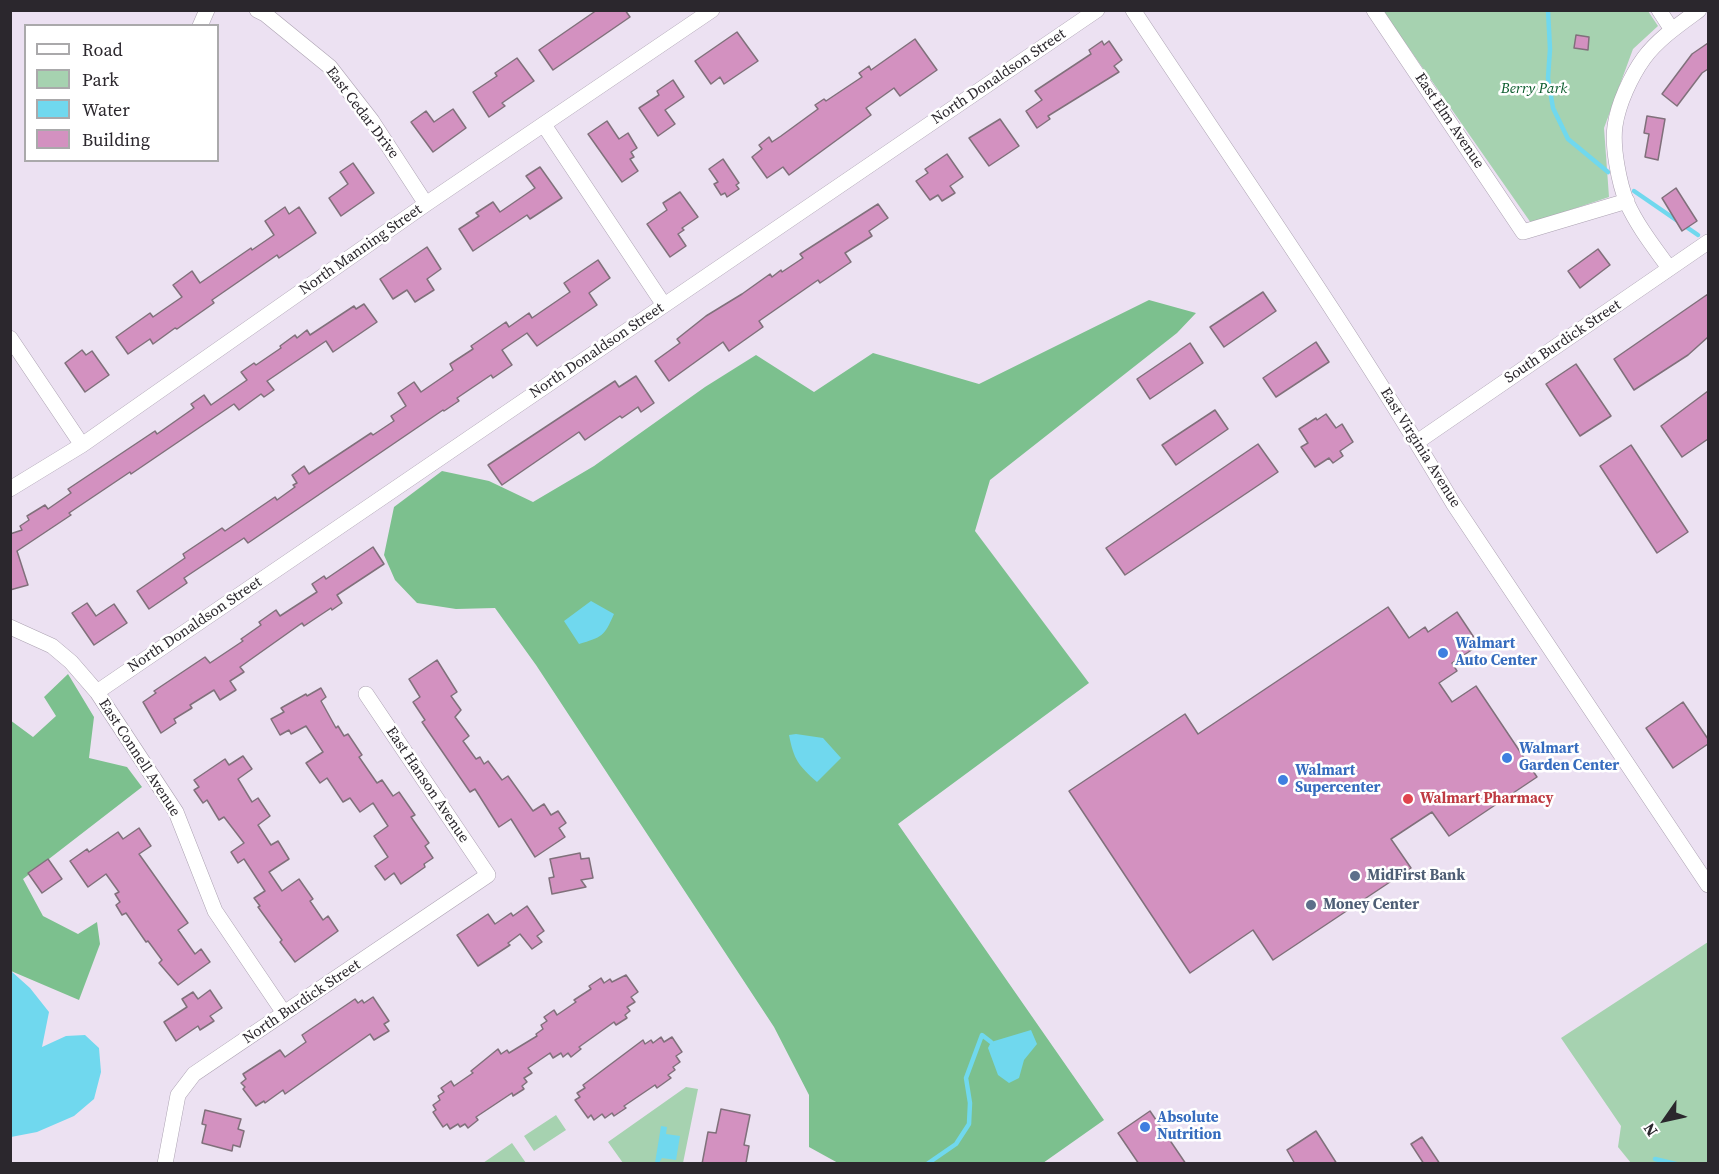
<!DOCTYPE html>
<html>
<head>
<meta charset="utf-8">
<style>
	body { margin:0 }
	#map { position:relative; width:1719px; height:1174px; overflow:hidden; background:#ece1f2; font-family:"Source Serif 4",serif }
	canvas { display:block }
	.frame { position:absolute; inset:0; border:12px solid #2b272d; pointer-events:none }
	.legend { position:absolute; left:24px; top:24px; width:195px; height:138px; box-sizing:border-box; background:#fff; border:2px solid #aaa9ab; margin:0; padding:8px 10px; list-style:none; font-size:18px; color:#2b272d }
	.legend li { display:flex; align-items:center; gap:12px; height:30px }
	.legend b { width:30px; border:2px solid #aaa9ab }
	.north { position:absolute; left:1635px; top:1090px; width:60px; height:60px; -webkit-text-stroke:4px #fff; paint-order:stroke; rotate:236deg; font-size:16px; font-weight:700; line-height:24px; text-align:center; color:#2b272d }
	.north::after { content:''; display:block; margin:auto; width:21px; height:27px; background:#2b272d; clip-path:polygon(50% 0,100% 100%,50% 72%,0 100%) }
</style>
</head>
<body>
<div id="map">
<canvas width="1719" height="1174"></canvas>
<div class="frame"></div>
<ul class="legend">
<li><b style="height:8px;background:#fff"></b>Road</li>
<li><b style="height:16px;background:#a6d2b0"></b>Park</li>
<li><b style="height:16px;background:#70d8ee"></b>Water</li>
<li><b style="height:16px;background:#d391c0"></b>Building</li>
</ul>
<div class="north">N</div>
</div>
<script>
const context = document.querySelector('canvas').getContext('2d');
context.lineJoin = 'round';
function fill(path, color) {
  context.fillStyle = color;
  context.fill(path, 'evenodd');
}
function trace(path, color, width, dash) {
  context.strokeStyle = color;
  context.lineWidth = width;
  context.lineCap = dash ? 'butt' : 'round';
  context.setLineDash(dash || []);
  context.stroke(path);
}
function drawText(font, color, halo, rows, align = 'center') {
  context.font = font + ' "Source Serif 4",serif';
  context.lineWidth = 5;
  context.setLineDash([]);
  context.textBaseline = 'middle';
  context.strokeStyle = halo;
  context.fillStyle = color;
  for (const [text, x, y, turn = 0] of rows) {
    context.save();
    context.translate(x, y);
    context.rotate((+turn || 0) * Math.PI / 180);
    context.textAlign = isNaN(turn) ? turn : align;
    if (halo) context.strokeText(text, 0, 0);
    context.fillText(text, 0, 0);
    context.restore();
  }
}
const green = new Path2D(`
	M1383,11H1648L1658,26L1633,49L1604,128L1609,197L1531,223Z
	M1708,942V1163H1631L1618,1147L1621,1126L1561,1038Z
	M686,1087L698,1089L683,1163H623L608,1142Z
	M556,1115L566,1130L534,1151L524,1136Z
	M512,1143L526,1163H483Z`);
const forest = new Path2D(`
	M1149,300L1196,313L1177,333L990,480L975,531L1089,683L898,824L1104,1120L1043,1163H838L809,1147V1095L774,1027L536,665L495,608L456,609L417,603L395,580L384,555L394,507L442,471L489,481L533,502L594,466L705,387L756,355L814,392L873,353L979,384Z
	M68,674L94,717L89,758L127,767L142,787L23,879L43,916L78,934L97,922L100,944L79,1000L11,971L10,720L33,737L56,716L44,697Z`);
const water = new Path2D(`
	M591,601L614,614C604,637 602,637 579,644L564,621Z
	M796,734L823,738L841,758L817,782C798,765 794,760 789,735Z
	M11,971L30,988L49,1012L42,1047L66,1036L85,1035L99,1048L101,1072L94,1099L74,1116L37,1132L11,1137Z
	M1031,1030L1037,1044L1024,1060L1019,1078L1009,1083L998,1075L988,1048L991,1042Z
	M661,1126L667,1127L666,1134L680,1136L676,1160L662,1158L659,1163H655Z`);
const stream = new Path2D(`
	M1548,10L1550,49L1548,78L1553,108L1568,139L1608,172
	M1634,191L1698,235
	M1655,1159L1676,1164
	M927,1164L956,1144L969,1124L970,1103L966,1078L982,1035L991,1042`);
const building = new Path2D(`
	M597,10H625L630,17L553,70L539,50Z
	M737,32L758,61L724,84L720,77L711,84L695,61Z
	M1576,35L1589,37L1588,50L1574,48Z
	M915,39L937,70L900,96L894,88L866,108L871,115L789,175L783,167L767,178L752,157L762,149L759,145L769,137L772,142L781,136L818,109L815,105L824,99L826,101L862,77L859,73L869,66L871,70Z
	M1102,41L1104,45L1109,41L1122,60L1114,66L1119,72L1048,116L1050,119L1037,128L1026,111L1042,100L1035,91L1091,54L1089,50Z
	M1708,43V69L1702,73L1677,106L1662,94L1692,54Z
	M517,58L534,81L502,103L505,106L489,117L473,92L497,76L495,73Z
	M673,80L684,97L665,110L675,124L658,136L639,108L659,95L657,91Z
	M453,109L466,128L433,152L411,122L426,111L434,122Z
	M1647,116L1665,119L1658,160L1645,157L1649,134L1644,133Z
	M1000,119L1019,146L989,166L969,138Z
	M607,121L619,139L628,133L637,148L631,152L634,157L630,159L638,171L622,182L588,134Z
	M947,154L963,177L950,186L955,193L942,201L938,195L930,200L916,181L928,173L925,169Z
	M723,159L739,183L736,185L739,189L727,197L725,193L721,195L714,184L718,182L709,169Z
	M353,163L374,193L341,216L329,198L348,184L340,172Z
	M540,167L562,198L530,219L527,215L473,251L459,229L479,216L476,213L493,202L500,212L535,188L526,176Z
	M1676,188L1697,221L1682,231L1662,198Z
	M680,192L698,217L682,228L684,230L678,234L686,246L670,257L647,224L667,210L663,203Z
	M878,204L888,218L869,231L872,236L845,253L851,262L820,283L818,280L759,321L763,327L729,351L723,342L669,381L655,361L680,343L677,339L706,316L742,294L770,274L772,277L781,270L782,272L803,258L800,254Z
	M285,207L289,214L299,207L316,233L279,258L277,255L212,300L214,303L177,329L175,328L153,344L150,339L128,354L116,337L150,313L153,317L182,297L173,285L192,271L200,283L251,248L252,250L274,235L265,221Z
	M427,247L441,269L427,279L434,290L415,302L407,290L393,299L380,279Z
	M1598,249L1610,265L1580,288L1568,271Z
	M598,260L610,278L589,293L597,305L537,346L527,333L502,350L512,365L493,378L491,375L457,398L459,401L444,411L443,410L248,543L244,538L184,578L187,583L149,609L137,591L185,558L183,554L222,528L225,531L275,497L277,500L295,487L293,485L297,483L292,475L304,466L309,474L371,433L373,435L394,421L391,416L406,406L398,393L414,382L421,392L453,370L450,364L473,349L471,346L506,322L509,327L529,313L532,318L570,292L564,283Z
	M1263,292L1276,311L1224,347L1210,327Z
	M1708,294V337L1688,355L1634,390L1614,359Z
	M364,304L377,322L333,352L326,341L267,381L274,390L264,397L261,394L239,410L234,404L131,474L130,472L69,513L71,515L17,551L28,585L10,590V534L22,530L20,526L29,520L27,516L45,505L48,509L71,493L68,489L155,431L157,434L194,408L191,404L204,395L211,405L247,380L241,372L254,363L256,365L281,348L280,346L295,335L297,338L307,330L310,335L354,306L356,309Z
	M1316,342L1329,362L1276,397L1263,378Z
	M1190,343L1203,363L1150,399L1137,379Z
	M82,350L86,355L92,351L109,375L85,392L65,363Z
	M1576,364L1611,416L1580,436L1546,384Z
	M636,376L654,403L641,412L638,407L622,418L620,416L585,440L579,432L502,485L488,465L615,381L619,387Z
	M1708,391V439L1682,457L1661,426Z
	M1215,410L1228,429L1176,465L1162,445Z
	M1326,414L1336,428L1342,424L1353,442L1340,451L1343,456L1333,463L1329,458L1315,467L1301,447L1308,443L1299,429L1316,418L1317,420Z
	M1258,444L1278,472L1125,575L1106,548Z
	M1631,445L1688,532L1657,553L1600,466Z
	M373,547L384,564L337,595L342,603L332,610L331,608L304,626L302,623L240,667L244,672L230,681L236,690L220,700L214,690L190,705L192,708L174,719L176,723L161,733L143,702L156,693L154,691L205,657L210,663L243,641L241,639L261,625L259,622L276,610L280,616L317,592L312,584L324,576L326,579Z
	M87,603L96,616L114,604L127,623L94,645L72,613Z
	M1388,607L1409,638L1425,627L1428,632L1457,612L1479,645L1452,663L1457,671L1439,683L1452,702L1476,686L1537,777L1449,836L1432,812L1391,839L1411,868L1273,960L1253,930L1190,973L1069,791L1185,714L1198,734Z
	M437,660L457,692L451,696L461,710L455,717L469,736L463,741L476,759L480,757L484,764L488,761L502,780L508,776L533,811L544,804L551,815L558,811L566,823L559,828L565,837L535,857L511,819L499,827L475,789L470,792L422,722L425,720L413,702L420,697L409,679Z
	M321,688L326,697L321,701L336,728L338,726L344,736L348,734L362,755L359,757L377,783L382,780L393,796L399,792L415,815L411,817L429,843L425,846L433,858L424,864L425,867L401,884L394,873L385,880L375,866L388,857L374,836L388,826L373,803L360,812L350,798L343,802L327,778L320,783L306,763L323,752L306,726L291,734L289,730L280,735L271,719L284,712L281,708L306,694L307,696Z
	M1683,702L1708,739V744L1673,768L1646,728Z
	M243,756L252,769L238,779L252,802L258,798L270,816L258,825L271,845L278,841L289,859L269,872L282,891L299,879L313,899L310,901L323,920L328,916L338,931L295,962L280,942L282,940L258,907L260,906L254,898L265,891L244,859L238,863L231,852L244,843L224,817L219,820L207,800L203,803L194,790L199,787L194,780L225,759L229,765Z
	M139,828L151,846L139,854L188,923L178,930L195,954L201,949L210,962L178,985L159,963L162,960L148,941L146,942L126,913L122,915L116,905L120,902L115,894L119,892L106,874L88,887L70,861L87,849L89,852L118,832L123,839Z
	M580,853L581,859L589,858L593,878L581,880L586,887L552,894L549,878L554,877L550,859Z
	M48,859L62,879L42,893L28,873Z
	M527,906L544,931L537,936L542,942L532,949L520,934L508,943L510,945L478,966L457,935L488,914L495,924L511,913L513,916Z
	M626,975L638,992L631,997L635,1002L627,1007L630,1011L625,1015L627,1018L616,1025L614,1022L579,1047L581,1049L571,1057L568,1053L563,1057L561,1053L553,1058L550,1053L528,1068L532,1073L524,1078L527,1082L522,1086L524,1089L513,1096L512,1093L476,1117L478,1120L468,1128L465,1124L460,1127L458,1124L450,1129L447,1124L443,1127L433,1112L436,1110L433,1105L440,1100L438,1096L444,1092L441,1088L451,1081L454,1086L473,1073L471,1071L498,1049L501,1054L507,1050L509,1053L537,1036L536,1034L543,1029L541,1025L547,1021L544,1017L554,1010L557,1015L576,1002L574,1000L591,989L589,986L601,978L604,983L610,979L612,982Z
	M210,990L222,1008L210,1016L214,1021L200,1030L198,1026L176,1041L164,1022L187,1007L182,999L193,992L198,999Z
	M373,997L389,1021L384,1024L389,1031L374,1040L370,1034L285,1094L283,1090L265,1103L264,1101L256,1106L243,1089L245,1087L241,1083L246,1079L243,1074L280,1050L285,1057L306,1042L302,1035L355,999L358,1003L362,1000L364,1003Z
	M661,1037L664,1042L672,1037L682,1052L676,1056L680,1062L673,1067L675,1070L668,1075L671,1078L657,1088L655,1085L624,1106L626,1108L614,1116L612,1113L605,1118L602,1114L594,1120L591,1115L588,1118L575,1100L580,1097L577,1093L585,1088L583,1085L643,1040L645,1044L651,1040L653,1043Z
	M721,1109L750,1115L744,1145L749,1146L746,1163L702,1164L708,1132L716,1133Z
	M205,1110L241,1119L238,1129L244,1131L240,1147L233,1145L232,1151L202,1143L206,1125L202,1124Z
	M1150,1111L1186,1164H1139L1118,1133Z
	M1316,1131L1337,1164H1295L1287,1150Z
	M1422,1137L1440,1164H1424L1411,1144Z`);
const minor = new Path2D(`
	M257,10L265,14L330,67L372,121L426,204
	M1133,10C1241,173 1353,334 1453,503L1708,885
	M1374,10L1523,232L1627,201
	M1659,10L1672,30
	M200,26L207,10
	M544,125L664,305
	M1669,268C1654,247 1638,227 1627,203C1619,183 1612,147 1615,126C1618,104 1631,76 1644,58C1658,39 1680,24 1699,10
	M10,338L82,445
	M1417,442L1708,242
	M10,489L82,445L426,204L712,10
	M10,627L52,646L71,662L97,692L176,812L215,911L284,1013
	M97,692L1097,10
	M165,1164L178,1095L194,1074L488,875L366,694`);
const markers = [
	[1443,653,6,"#3f7fe0"],
	[1507,758,6,"#3f7fe0"],
	[1283,780,6,"#3f7fe0"],
	[1408,799,6,"#e0444e"],
	[1355,876,6,"#5c6f8a"],
	[1311,905,6,"#5c6f8a"],
	[1145,1127,6,"#3f7fe0"]
];
const streetNames = [
	["North Donaldson Street",999,77,-34],
	["East Cedar Drive",362,113,53],
	["East Elm Avenue",1449,121,56],
	["North Manning Street",361,250,-35],
	["South Burdick Street",1563,342,-34],
	["North Donaldson Street",597,351,-34],
	["East Virginia Avenue",1420,448,58],
	["North Donaldson Street",195,625,-34],
	["East Connell Avenue",139,758,57],
	["East Hanson Avenue",427,785,56],
	["North Burdick Street",302,1002,-34]
];
const parkNames = [
	["Berry Park",1534,89]
];
const shopNames = [
	["Walmart",1455,644],
	["Auto Center",1455,661],
	["Walmart",1519,749],
	["Garden Center",1519,766],
	["Walmart",1295,771],
	["Supercenter",1295,788],
	["Absolute",1157,1118],
	["Nutrition",1157,1135]
];
const healthNames = [
	["Walmart Pharmacy",1420,799]
];
const serviceNames = [
	["MidFirst Bank",1367,876],
	["Money Center",1323,905]
];
fill(green, '#a6d2b0');
fill(forest, '#7cc08e');
fill(water, '#70d8ee');
trace(stream, '#70d8ee', 4.5);
fill(building, '#d391c0');
trace(building, '#80707b', 1.5);
trace(minor, '#aba1b1', 16);
trace(minor, '#fff', 15);
for (const [x, y, r, color] of markers) {
  const dot = new Path2D();
  dot.arc(x, y, r, 0, 2 * Math.PI);
  context.fillStyle = color;
  context.fill(dot);
  trace(dot, '#fff', 2);
}
drawText('15px', '#2b272d', '#fff', streetNames);
drawText('italic 15px', '#0b5c2d', '#fff', parkNames);
drawText('bold 15px', '#366cbe', '#fff', shopNames, 'left');
drawText('bold 15px', '#be3a42', '#fff', healthNames, 'left');
drawText('bold 15px', '#4e5e75', '#fff', serviceNames, 'left');
</script>
</body>
</html>
